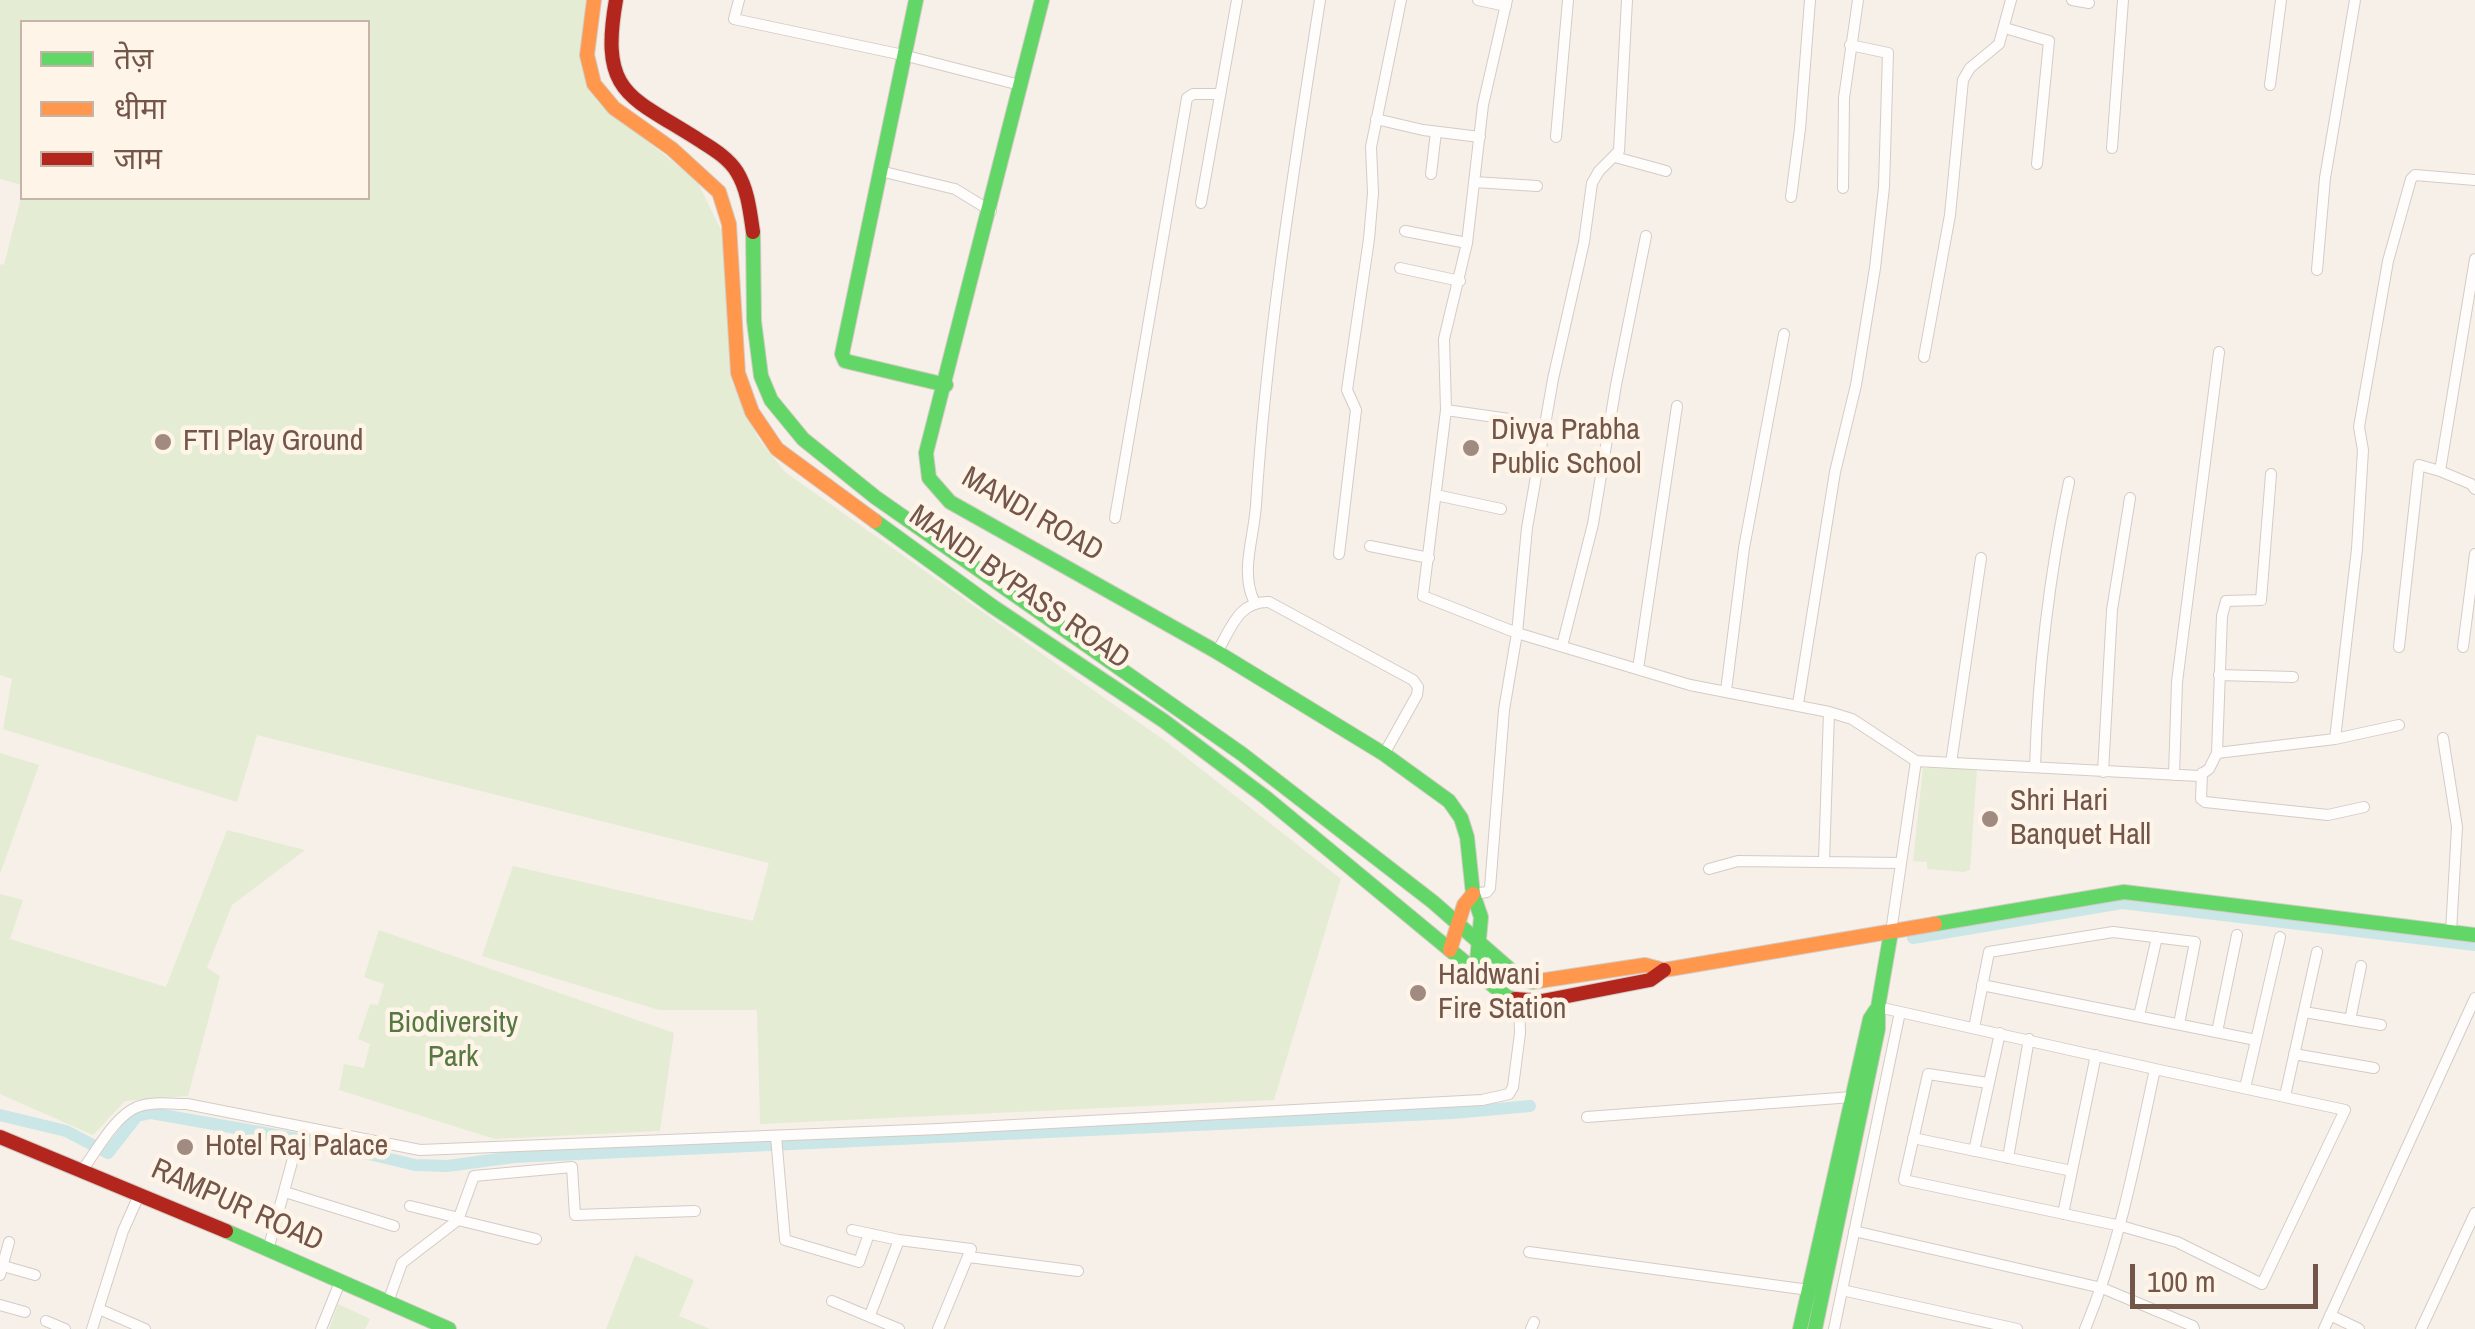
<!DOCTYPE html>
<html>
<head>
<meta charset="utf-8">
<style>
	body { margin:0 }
	#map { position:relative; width:2475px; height:1329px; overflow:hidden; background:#f6f0e9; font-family:"Archivo Narrow","Noto Sans Devanagari",sans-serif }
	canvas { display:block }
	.legend { position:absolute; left:20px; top:20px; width:350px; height:180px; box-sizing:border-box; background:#fff4e8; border:2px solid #c7b4a8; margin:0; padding:12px 18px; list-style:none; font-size:30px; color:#735549 }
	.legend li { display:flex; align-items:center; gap:20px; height:50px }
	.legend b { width:50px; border:2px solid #c7b4a8 }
	.scale { position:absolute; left:2130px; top:1264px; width:188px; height:45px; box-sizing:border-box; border:5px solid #735549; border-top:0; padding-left:12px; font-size:30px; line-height:35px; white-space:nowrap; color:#735549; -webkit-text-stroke:8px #fff4e8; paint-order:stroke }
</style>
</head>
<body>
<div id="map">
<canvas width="2475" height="1329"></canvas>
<ul class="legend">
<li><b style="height:12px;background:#63d668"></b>तेज़</li>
<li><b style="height:12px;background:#ff974d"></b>धीमा</li>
<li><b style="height:12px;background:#b3261e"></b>जाम</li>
</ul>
<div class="scale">100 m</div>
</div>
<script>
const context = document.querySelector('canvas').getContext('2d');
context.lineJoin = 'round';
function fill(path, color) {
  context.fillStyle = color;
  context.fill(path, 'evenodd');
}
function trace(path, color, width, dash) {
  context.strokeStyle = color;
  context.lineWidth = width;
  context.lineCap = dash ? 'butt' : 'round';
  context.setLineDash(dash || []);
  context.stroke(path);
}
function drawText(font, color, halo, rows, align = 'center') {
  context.font = font + ' "Archivo Narrow",sans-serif';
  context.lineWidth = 9;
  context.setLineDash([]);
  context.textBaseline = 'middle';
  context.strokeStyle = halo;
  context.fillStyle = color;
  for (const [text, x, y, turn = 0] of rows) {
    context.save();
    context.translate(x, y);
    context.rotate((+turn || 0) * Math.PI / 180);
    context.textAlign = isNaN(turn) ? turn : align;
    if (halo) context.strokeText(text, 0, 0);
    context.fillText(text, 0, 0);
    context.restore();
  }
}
const green = new Path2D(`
	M0,0H590L581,38L584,71L597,101L697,181L725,238L732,382L758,438L785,472L1168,743L1341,879L1274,1100L760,1124L757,1010H659L482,956L513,866L753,921L769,863L257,735L237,802L3,729L12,679L0,675V264L4,265L22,194V198H368V22H22V185L0,179Z
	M0,753L39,765L0,874Z
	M1923,768L1977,769L1970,870L1964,872L1927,869V862L1913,861Z
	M227,830L305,850L232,905L207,968L220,976L188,1096L125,1101L93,1135L0,1094V894L23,900L10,939L166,987Z
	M379,930L674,1033L660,1131L495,1139L339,1090L344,1064L364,1068L370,1044L358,1039L370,1004L378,1005L384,984L364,977Z
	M635,1255L694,1280L679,1316L710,1329H606Z
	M338,1304L370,1319L365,1329H329Z`);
const canal = new Path2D(`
	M1913,938L2122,903L2475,945
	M0,1115L66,1131L108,1153L137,1116L151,1113L327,1144L415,1165L447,1166L514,1157L1453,1113L1530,1106`);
const street = new Path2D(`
	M739,0L734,19L903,55L1020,85
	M1478,0L1506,6
	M1507,0L1483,105L1467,243L1444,339L1446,410L1423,596L1517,633L1690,685L1829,712L1852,719L1916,761L2199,776L2209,769L2217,753L2335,739L2399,725
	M2072,0L2089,3
	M2005,28L2049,41L2037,164
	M2270,85L2281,0
	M1376,119L1423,130L1480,137
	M1556,137L1568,0
	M2112,148L2123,0
	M1615,157L1666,171
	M880,171L955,189L991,211
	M1431,174L1436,132
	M1474,182L1537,186
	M1843,188L1844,98L1858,0
	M1791,197L1800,129L1810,0
	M1201,203L1237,0
	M1405,231L1467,243
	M1400,268L1460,281
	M2317,270L2325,178L2355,0
	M1924,357L1950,215L1963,80L1970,68L1999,44L2011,0
	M1446,410L1509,419
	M2440,471L2471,484L2475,489
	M1436,495L1501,509
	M1115,518L1187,98L1193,94H1220
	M1370,546L1429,558
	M1339,554L1356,410L1347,390L1369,239L1373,193L1371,147L1401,0
	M1254,601C1240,571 1254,538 1256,505C1267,335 1294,168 1320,0
	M1562,646L1593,524L1616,385L1646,236
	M2399,647L2419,465L2440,471L2475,259
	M2463,647L2475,554
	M1217,652C1231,629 1238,601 1269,602L1413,680L1418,687L1417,695L1384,754
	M1638,669L1677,406
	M2219,675L2293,677
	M1726,691L1744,548L1784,334
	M1798,704L1835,472L1856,385L1875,268L1884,187L1888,53L1850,45
	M2443,738L2457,827L2451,932
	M2335,739L2357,549L2363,450L2359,427L2388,261L2411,179L2415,175L2475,180
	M2217,753L2222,616L2226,601L2261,600L2271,474
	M1951,763L1981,558
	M2035,767C2038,670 2049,576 2069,482
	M2103,772L2112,610L2130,498
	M2202,773L2201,799L2205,802L2328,815L2364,807
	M2174,775L2177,682L2219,352
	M1824,861L1829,712
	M1709,869L1738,861L1901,863
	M1473,894L1487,892L1490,888L1504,710L1517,633L1527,528L1553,379L1584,242L1592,183L1599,171L1619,151L1627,0
	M1891,932L1916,761
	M1982,985L2256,1040
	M1878,1007L2155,1069C2136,1157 2120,1245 2085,1329
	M2304,1012L2381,1025
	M2139,1016L2157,937
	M2350,1020L2361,966
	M1974,1028L1989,952L2113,932L2195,942L2179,1024
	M2217,1032L2237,935
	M2294,1054L2374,1068
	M1988,1083L1928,1074L1904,1180L2121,1226L2177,1242L2262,1284L2345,1110L2155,1069
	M2245,1088L2280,937
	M2285,1096L2317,952
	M1587,1117L1852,1097
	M776,1136L785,1240L859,1262L869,1234
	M1913,1138L2072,1171
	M1974,1151L2000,1033
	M2008,1158L2029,1039
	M83,1169C98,1149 114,1117 137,1107C152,1101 172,1104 187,1104L420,1150L939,1129L1482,1100L1509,1094L1513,1087L1520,1033L1519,1001
	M285,1192L394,1226
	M410,1206L459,1218
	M2063,1214L2096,1055
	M458,1220L536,1239
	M852,1230L899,1240L971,1249L938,1329
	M1854,1231L2102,1288L2193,1326L2194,1329
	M268,1250L295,1151
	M1529,1252L1809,1290
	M969,1257L1078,1271
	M0,1265L35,1275
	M0,1275L9,1242
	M1842,1290L2017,1329
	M832,1301L899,1329
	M388,1302L402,1263L458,1220L474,1176L572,1167L575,1215L695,1211
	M0,1305L25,1312
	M99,1309L145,1329
	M870,1315L899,1240
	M2330,1315L2359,1329
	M46,1321L65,1329
	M92,1329L123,1231L140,1193
	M321,1329L340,1282
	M1531,1329L1534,1322
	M1834,1329L1900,1012
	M2324,1329L2475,998
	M2421,1329L2475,1213`);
const fast = new Path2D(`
	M916,0L842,354L845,361L946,385
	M1042,0L926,453L929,478L950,502L1217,652L1384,754L1449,801L1461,818L1467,837L1473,894L1481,917L1476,972
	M753,232L754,321L761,376L771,400L803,439L875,497L1242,754L1433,902L1513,972L1532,982L1539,981
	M875,521L992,606L1164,721L1265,797L1507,997L1515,999
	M1935,924L2124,892L2475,935
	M226,1231L449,1329
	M1800,1329L1870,1019L1876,1010
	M1815,1329L1878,1029V1007L1891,932`);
const slow = new Path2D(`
	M594,0L587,55L594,84L614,108L672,149L719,192L729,224L738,373L752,412L777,449L875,521
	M1450,950L1464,905L1473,894
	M1539,981L1645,965L1664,970L1935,924`);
const jam = new Path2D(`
	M616,0C599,96 631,96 702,142C715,150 729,159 737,172C748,190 750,212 753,232
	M1515,999L1542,1001L1650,980L1664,970
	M0,1137L226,1231`);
const markers = [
	[163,442,10,"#a18b81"],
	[1471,448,10,"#a18b81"],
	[1990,819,10,"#a18b81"],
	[1418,993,10,"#a18b81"],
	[185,1147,10,"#a18b81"]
];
const poiNames = [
	["Divya Prabha",1491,431],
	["Public School",1491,465],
	["FTI Play Ground",183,442],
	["Shri Hari",2010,802],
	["Banquet Hall",2010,836],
	["Haldwani",1438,976],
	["Fire Station",1438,1010],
	["Hotel Raj Palace",205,1147]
];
const streetNames = [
	["MANDI ROAD",1032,515,30],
	["MANDI BYPASS ROAD",1019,588,35],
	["RAMPUR ROAD",237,1206,24]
];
const parkNames = [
	["Biodiversity",453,1024],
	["Park",453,1058]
];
fill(green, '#e4ecd3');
trace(canal, '#cbe6e6', 12);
trace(street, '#d4cbc6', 12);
trace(fast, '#d5cbc6', 16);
trace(slow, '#d5cbc6', 16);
trace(jam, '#d5cbc6', 16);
trace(street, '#fefdfc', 10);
trace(fast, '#63d668', 14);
trace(slow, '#ff974d', 14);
trace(jam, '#b3261e', 14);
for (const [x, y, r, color] of markers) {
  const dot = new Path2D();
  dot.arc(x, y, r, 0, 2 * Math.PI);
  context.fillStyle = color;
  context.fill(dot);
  trace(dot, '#fff4e8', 4);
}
drawText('30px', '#735549', '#fff4e8', poiNames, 'left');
drawText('30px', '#735549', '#fff4e8', streetNames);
drawText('30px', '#567842', '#fff4e8', parkNames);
</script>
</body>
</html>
